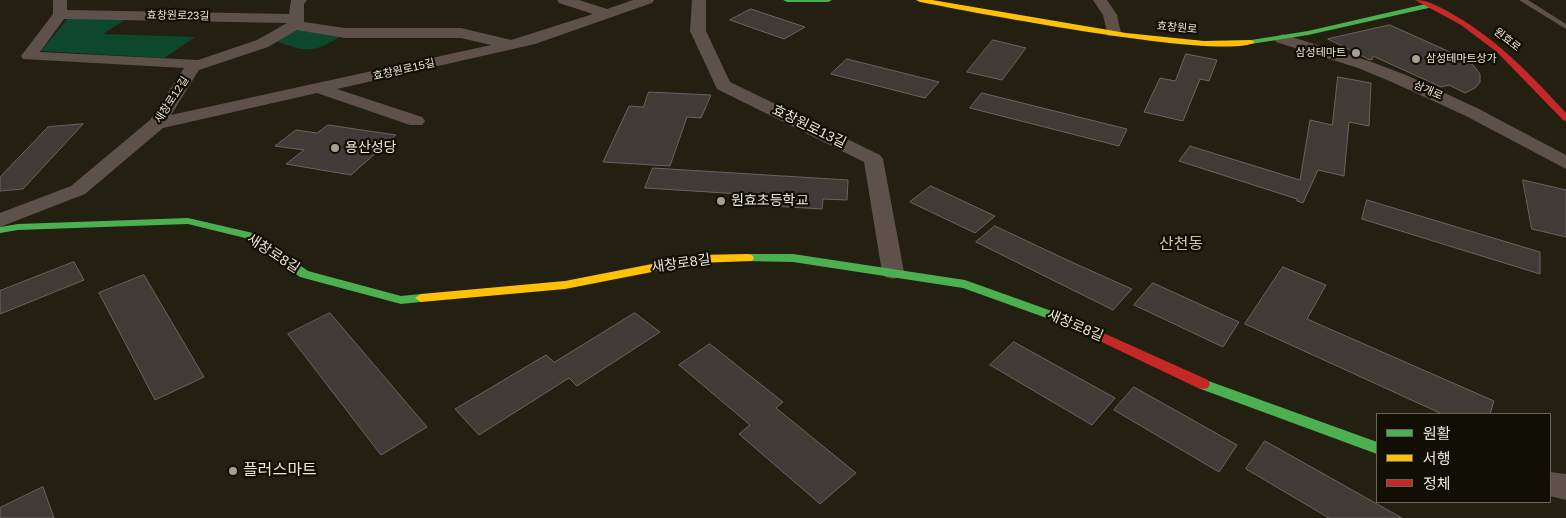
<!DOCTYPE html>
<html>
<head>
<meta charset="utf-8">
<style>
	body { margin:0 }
	#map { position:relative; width:1566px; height:518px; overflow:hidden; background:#232012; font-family:Helvetica,"Noto Sans KR",sans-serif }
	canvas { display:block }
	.legend { position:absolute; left:1376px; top:413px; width:175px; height:90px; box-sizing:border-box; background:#110e04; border:1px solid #686558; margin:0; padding:6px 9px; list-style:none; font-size:15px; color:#eae7d7 }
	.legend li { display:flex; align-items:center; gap:10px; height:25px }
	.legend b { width:25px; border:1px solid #686558 }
</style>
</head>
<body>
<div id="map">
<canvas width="1566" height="518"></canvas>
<ul class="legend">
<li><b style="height:6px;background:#4caf50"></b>원활</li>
<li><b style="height:6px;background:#ffc107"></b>서행</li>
<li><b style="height:6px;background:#c62828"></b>정체</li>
</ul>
</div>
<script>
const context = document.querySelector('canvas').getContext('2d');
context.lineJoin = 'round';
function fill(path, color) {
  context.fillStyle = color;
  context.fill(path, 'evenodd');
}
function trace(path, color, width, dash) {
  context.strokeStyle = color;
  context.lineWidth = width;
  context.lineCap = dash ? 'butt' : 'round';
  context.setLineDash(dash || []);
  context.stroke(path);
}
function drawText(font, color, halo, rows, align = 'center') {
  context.font = font + ' Helvetica,"Noto Sans KR",sans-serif';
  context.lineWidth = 4.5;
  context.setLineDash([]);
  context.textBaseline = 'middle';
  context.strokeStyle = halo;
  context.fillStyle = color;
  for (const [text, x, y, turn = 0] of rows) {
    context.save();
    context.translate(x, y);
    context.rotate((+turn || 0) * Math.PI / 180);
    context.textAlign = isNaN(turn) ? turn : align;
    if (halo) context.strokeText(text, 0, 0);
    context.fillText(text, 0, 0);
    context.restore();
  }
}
const green = new Path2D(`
	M70,16L126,19L103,34L195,37L164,58L41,51Z
	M297,28L343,35C313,53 308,53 276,41Z`);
const building = new Path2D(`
	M751,9L805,27L784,39L730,20Z
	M1390,25L1461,57L1473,65L1480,74V82L1475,88L1465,93L1449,85L1441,87L1373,56L1372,60L1368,59L1328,39Z
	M993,40L1026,48L1002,80L967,72Z
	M1186,54L1217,60L1209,81L1200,79L1183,121L1144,112L1160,78L1175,81Z
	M847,59L939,82L925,98L831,74Z
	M1338,77L1371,83L1369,126L1349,122L1344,176L1318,170L1303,203L1297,201V199L1179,161L1190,146L1300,180L1310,120L1332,125Z
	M649,92L711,95L701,118L687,117L670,166L603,162L629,106L643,107Z
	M982,93L1127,129L1119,146L970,108Z
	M83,124L23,189L0,191V177L48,127Z
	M328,125L396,135L351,175L286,164L304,150L275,146L296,130L317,133Z
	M653,168L848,180L847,200L823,199L822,209L739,204L741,194L645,188Z
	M1523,180L1566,190V237L1532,229Z
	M931,186L995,216L975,233L910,202Z
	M1367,200L1540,252V274L1362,219Z
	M995,226L1067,260L1132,289L1113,310L976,242Z
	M74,262L84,280L0,314V291Z
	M1283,267L1326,285L1307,319L1494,401L1490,414H1442L1245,324Z
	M144,275L204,377L155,400L99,293Z
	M1153,283L1239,322L1223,347L1134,305Z
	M330,313L427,427L381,455L288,334Z
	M635,313L660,332L577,386L569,378L479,435L455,409L546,355L554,362Z
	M1014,342L1115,398L1092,425L990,365Z
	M710,344L783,402L776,408L856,473L820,504L739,434L750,425L679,365Z
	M1134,387L1237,445L1219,472L1114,410Z
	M1265,441L1402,518H1329L1246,469Z
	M43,487L54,518H0V508Z`);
const lane = new Path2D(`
	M1519,0H1528L1566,24V29Z`);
const street = new Path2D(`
	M53,0H67V10L289,14L291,0H307L304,4V22L345,28H461L511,40L593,14L559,3L557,0H579L607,9L633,0H654L652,3L535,44L337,89L422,117L425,121L422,125H410L317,93L163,128L85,194L0,227V213L71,186L150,120L184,68L23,59L21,56L53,14ZM64,19L287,23L257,40L198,60L40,52ZM297,30L345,38H461L491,45L171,115L199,70L268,47Z
	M692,0H706V31L730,82L880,155L883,159L904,272L901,277L893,279L885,277L882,272L864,162L717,89L690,31Z
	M1093,0H1107L1117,15L1121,33L1118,36H1108L1103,15Z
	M1282,34L1369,61L1406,75L1479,109L1566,155V169L1466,116L1394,83L1358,68L1276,42L1274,39Z
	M1550,472L1566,474V500L1550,496Z`);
const fast = new Path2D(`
	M783,0H832L828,2H787Z
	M1430,3L1434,5L1433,7L1308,35L1251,44L1247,42L1251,40L1308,31Z
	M188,218L253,233L308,271L401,296L421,294L427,298L421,302L401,304L300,277L245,238L188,224L18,230L0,233V227L18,224Z
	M748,254H793L965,280L1074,319L1076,322L1074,325H1066L963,288L793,262L744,261L742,258L744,255Z
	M1203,379L1377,442V454L1198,388L1196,384L1198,380Z`);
const slow = new Path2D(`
	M916,0H932L1126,33L1204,41L1251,40L1255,42C1227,62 967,11 920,2Z
	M748,254L752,255L754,258L752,261L698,263L565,289L421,302L415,298L421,294L565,281L698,255Z`);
const jam = new Path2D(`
	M1415,0C1429,0 1442,8 1454,15C1498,40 1532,76 1566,113V121L1563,120L1497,52L1461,25Z
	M1070,318L1208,380L1210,384L1208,388L1203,389L1198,388L1066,325L1064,322L1066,319Z`);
const markers = [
	[1356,53,5,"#a4a192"],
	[1416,59,5,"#a4a192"],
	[335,148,5,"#a4a192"],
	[721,201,5,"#a4a192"],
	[233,471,5,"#a4a192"]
];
const farStreetnames = [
	["효창원로23길",178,16,1],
	["효창원로",1177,28,5],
	["원효로",1507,40,38],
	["효창원로15길",404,70,-13],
	["삼개로",1428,91,24],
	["새창로12길",172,100,-57]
];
const farPoinames = [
	["삼성테마트",1346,53],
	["삼성테마트상가",1426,59,"left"]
];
const streetNames = [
	["효창원로13길",809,127,26],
	["새창로8길",273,254,33],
	["새창로8길",681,264,-8],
	["새창로8길",1075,326,23]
];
const poiNames = [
	["용산성당",345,148],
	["원효초등학교",731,201]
];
const quarterNames = [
	["산천동",1181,245]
];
const nearPoinames = [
	["플러스마트",243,471]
];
fill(green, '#0d482c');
fill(building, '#413b37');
trace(building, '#6a6360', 1);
fill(lane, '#5d5149');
fill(street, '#5d5149');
fill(fast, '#4caf50');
fill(slow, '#ffc107');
fill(jam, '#c62828');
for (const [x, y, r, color] of markers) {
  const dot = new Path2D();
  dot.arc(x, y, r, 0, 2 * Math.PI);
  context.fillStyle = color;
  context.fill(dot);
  trace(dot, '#110e04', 2);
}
drawText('11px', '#eae7d7', '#110e04', farStreetnames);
drawText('11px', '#eae7d7', '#110e04', farPoinames, 'right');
drawText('14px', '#eae7d7', '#110e04', streetNames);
drawText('14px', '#eae7d7', '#110e04', poiNames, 'left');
drawText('16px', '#cbc5a6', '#110e04', quarterNames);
drawText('16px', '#eae7d7', '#110e04', nearPoinames, 'left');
</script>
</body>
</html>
